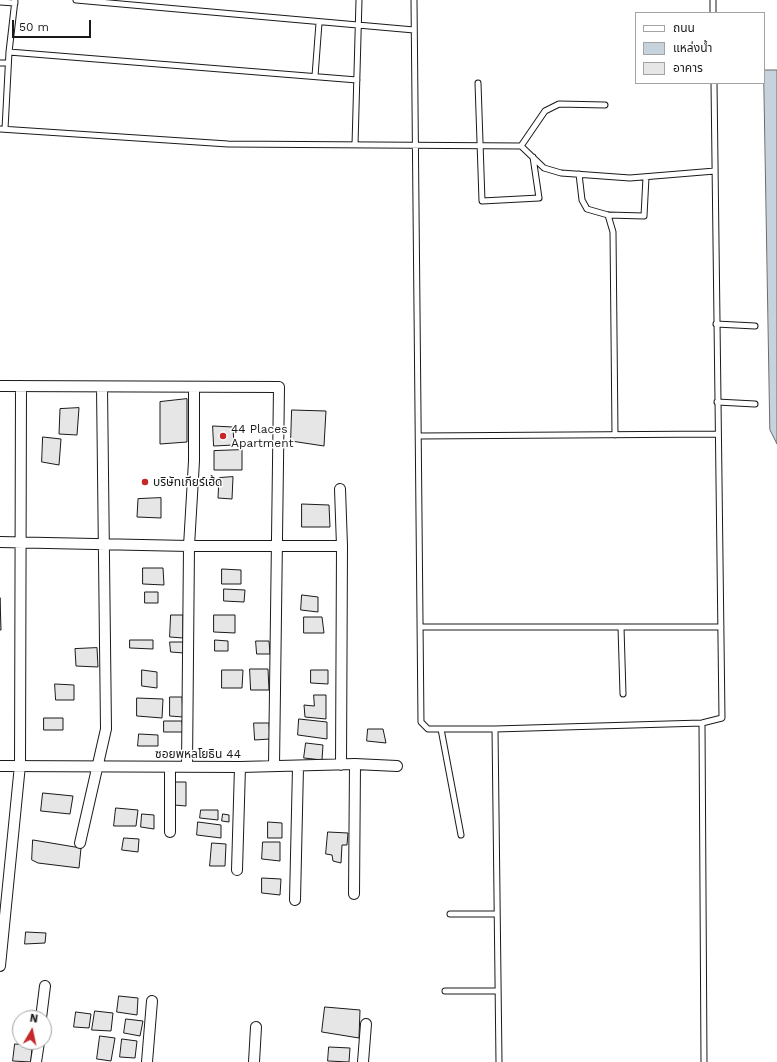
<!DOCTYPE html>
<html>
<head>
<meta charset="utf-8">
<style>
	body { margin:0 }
	#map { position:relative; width:777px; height:1062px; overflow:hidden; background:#fff; font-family:"Work Sans","Noto Sans Thai",sans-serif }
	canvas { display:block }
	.legend { position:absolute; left:635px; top:12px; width:130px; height:72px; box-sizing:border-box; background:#fff; border:1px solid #a3a3a3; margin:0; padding:5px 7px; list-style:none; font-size:12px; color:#1a1a1a }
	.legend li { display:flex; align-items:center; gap:8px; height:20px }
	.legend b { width:20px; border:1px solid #a3a3a3 }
	.north { position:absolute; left:12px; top:1010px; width:40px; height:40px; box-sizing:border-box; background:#fff; border:1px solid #a3a3a3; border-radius:50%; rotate:9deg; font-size:11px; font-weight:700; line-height:16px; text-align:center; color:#1a1a1a }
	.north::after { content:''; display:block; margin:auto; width:14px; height:18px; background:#c62828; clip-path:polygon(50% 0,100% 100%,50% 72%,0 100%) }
	.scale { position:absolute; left:12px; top:20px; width:79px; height:18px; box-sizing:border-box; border:2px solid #1a1a1a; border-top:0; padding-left:5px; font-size:12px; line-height:14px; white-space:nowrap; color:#1a1a1a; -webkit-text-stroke:3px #fff; paint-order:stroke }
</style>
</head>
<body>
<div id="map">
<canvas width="777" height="1062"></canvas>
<ul class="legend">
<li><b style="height:5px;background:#fff"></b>ถนน</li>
<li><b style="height:11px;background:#c6d2dc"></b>แหล่งน้ำ</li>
<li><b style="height:11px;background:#e6e6e6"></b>อาคาร</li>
</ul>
<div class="north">N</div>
<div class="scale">50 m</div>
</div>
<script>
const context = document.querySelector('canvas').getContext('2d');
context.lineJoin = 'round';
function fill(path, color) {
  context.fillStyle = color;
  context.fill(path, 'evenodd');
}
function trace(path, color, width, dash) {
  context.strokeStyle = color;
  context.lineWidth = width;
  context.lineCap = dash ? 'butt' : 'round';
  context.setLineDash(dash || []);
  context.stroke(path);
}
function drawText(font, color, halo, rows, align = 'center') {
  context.font = font + ' "Work Sans","Noto Sans Thai",sans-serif';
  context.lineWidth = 3;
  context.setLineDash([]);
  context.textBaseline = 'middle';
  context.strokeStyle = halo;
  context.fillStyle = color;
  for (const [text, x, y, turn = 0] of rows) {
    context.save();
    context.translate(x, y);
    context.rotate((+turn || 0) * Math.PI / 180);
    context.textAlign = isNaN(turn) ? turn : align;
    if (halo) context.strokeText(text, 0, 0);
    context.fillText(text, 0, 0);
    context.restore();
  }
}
const water = new Path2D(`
	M764,70H777V444L770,430Z`);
const building = new Path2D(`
	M187,399V442L160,444V402Z
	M79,408L77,435L59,434L60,409Z
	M292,410L326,411L324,446L291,441Z
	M213,426L233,427L234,445L214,446Z
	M43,437L61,439L59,465L42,462Z
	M242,450V470H214V451Z
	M233,477L232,499L218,498L219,478Z
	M161,498V518L137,517L138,499Z
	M302,504L329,505L330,527H302Z
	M143,568H163L164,585L143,584Z
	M222,569L241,570V584H222Z
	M224,589L245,590L244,602L224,601Z
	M145,592H158V603H145Z
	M302,595L318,597V612L301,610Z
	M0,598L1,630H0Z
	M171,615H183V638L170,637Z
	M214,615H235V633L214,632Z
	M304,617H322L324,633H304Z
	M130,640H153V649L130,648Z
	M215,640L228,641V651H215Z
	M256,641H269L270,654H257Z
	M170,642H183L184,653L171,652Z
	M97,648L98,667L76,666L75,649Z
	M250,669H268L269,690H251Z
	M142,670L157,672V688L142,686Z
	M222,670H243L242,688H222Z
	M311,670H328V684L311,683Z
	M55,684L74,685V700H56Z
	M314,695H326V719L305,717L304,705L314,706Z
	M170,697H182L183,717L170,716Z
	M137,698L163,699L162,718L137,716Z
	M44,718H63V730H44Z
	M299,719L327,722V739L298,735Z
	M164,721H182L183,732H164Z
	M254,723H269L270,739L255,740Z
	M368,729H383L386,743L367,741Z
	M139,734L158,735V746H138Z
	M306,743L323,745L322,760L304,758Z
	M174,782H186V806L174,805Z
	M43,793L73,796L70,814L41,811Z
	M116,808L138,810L136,826H114Z
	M201,810H218V820L200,818Z
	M142,814L154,815V829L141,827Z
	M223,814L229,815V822L222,821Z
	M198,822L221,825V838L197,835Z
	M268,822L282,823V838H268Z
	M328,832L348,833L347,845H342L341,863L333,861L332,855L326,854Z
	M124,838L139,839L138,852L122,850Z
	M33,840L81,848L79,868L38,863L32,860Z
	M263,842H280V861L262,859Z
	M212,843L226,844L225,866H210Z
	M262,878L281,879L280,895L262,893Z
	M26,932L46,933L45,943L25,944Z
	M119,996L138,998L137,1015L117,1012Z
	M325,1007L360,1010L359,1038L322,1032Z
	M95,1011L113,1013L111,1031L92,1030Z
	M76,1012L91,1014L89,1028L74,1027Z
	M126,1019L143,1021L140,1036L124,1033Z
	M100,1036L115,1038L111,1061L97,1059Z
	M122,1039L137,1041L135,1058L120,1057Z
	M15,1044L32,1045L31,1062L13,1061Z
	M329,1047L350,1048L349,1062L328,1061Z`);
const lane = new Path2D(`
	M76,0L414,30
	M414,0L421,722L428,729H495L702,723L722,718L714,83
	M713,0V13
	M0,2L15,3
	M9,52L357,80
	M0,63H8
	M315,76L319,23
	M478,83L482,201L539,198L533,157
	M0,129L228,144L521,146L545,111L559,104L605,105
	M5,129L9,52L15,0
	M355,145L359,0
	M521,146L544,168L561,173L630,178L715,171
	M579,174L582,200L587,209L608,215L644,216L646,177
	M608,215L613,232L615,435
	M716,324L755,326
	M717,402L755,404
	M419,436L718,434
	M420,627H721
	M621,627L623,694
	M702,723L704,1062
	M441,729L461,835
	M495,729L499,1062
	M450,914H497
	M445,991H498`);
const street = new Path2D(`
	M0,386L279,387L274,765
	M340,489L342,546
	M0,542L189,546H342L341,765
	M0,766L240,767L355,764L397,766
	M187,766L189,546L194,461V387
	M170,767V832
	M80,843L106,729L102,387
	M237,870L240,767
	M354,894L355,764
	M295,900L298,767
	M0,966L20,765L21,386
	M41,1018L45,986
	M36,1062L39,1042
	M147,1062L152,1001
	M254,1062L256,1027
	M363,1062L366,1024`);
const markers = [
	[223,436,4,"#c62828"],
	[145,482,4,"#c62828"]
];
const poiNames = [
	["44 Places",231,429],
	["Apartment",231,443],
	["บริษัทเกียร์เฮ้ด",153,482]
];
const streetNames = [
	["ซอยพหลโยธิน 44",198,754]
];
fill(water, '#c6d2dc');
trace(water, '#6a6a6a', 1);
fill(building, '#e6e6e6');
trace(building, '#1a1a1a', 1);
trace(lane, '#1a1a1a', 7);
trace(street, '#1a1a1a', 12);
trace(lane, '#fff', 5);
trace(street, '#fff', 10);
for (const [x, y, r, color] of markers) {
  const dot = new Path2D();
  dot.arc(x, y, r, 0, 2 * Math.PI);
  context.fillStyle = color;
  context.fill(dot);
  trace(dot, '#fff', 1.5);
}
drawText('12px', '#1a1a1a', '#fff', poiNames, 'left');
drawText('12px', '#1a1a1a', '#fff', streetNames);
</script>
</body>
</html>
